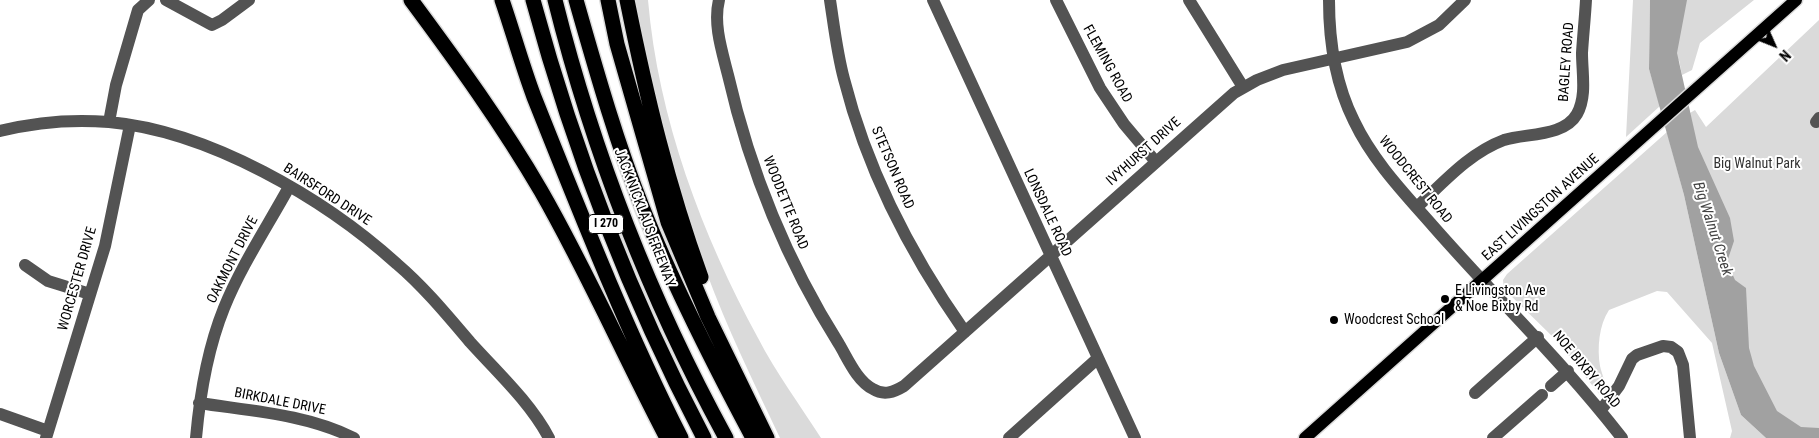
<!DOCTYPE html>
<html>
<head>
<meta charset="utf-8">
<style>
	body { margin:0 }
	#map { position:relative; width:1819px; height:438px; overflow:hidden; background:#fff; font-family:"Roboto Condensed",sans-serif }
	canvas { display:block }
	.north { position:absolute; left:1749px; top:20px; width:50px; height:50px; -webkit-text-stroke:4px #fff; paint-order:stroke; rotate:134deg; font-size:14px; font-weight:700; line-height:20px; text-align:center; color:#000 }
	.north::after { content:''; display:block; margin:auto; width:18px; height:22px; background:#000; clip-path:polygon(50% 0,100% 100%,50% 72%,0 100%) }
</style>
</head>
<body>
<div id="map">
<canvas width="1819" height="438"></canvas>
<div class="north">N</div>
</div>
<script>
const context = document.querySelector('canvas').getContext('2d');
context.lineJoin = 'round';
function fill(path, color) {
  context.fillStyle = color;
  context.fill(path, 'evenodd');
}
function trace(path, color, width, dash) {
  context.strokeStyle = color;
  context.lineWidth = width;
  context.lineCap = dash ? 'butt' : 'round';
  context.setLineDash(dash || []);
  context.stroke(path);
}
function drawText(font, color, halo, rows, align = 'center') {
  context.font = font + ' "Roboto Condensed",sans-serif';
  context.lineWidth = 4;
  context.setLineDash([]);
  context.textBaseline = 'middle';
  context.strokeStyle = halo;
  context.fillStyle = color;
  for (const [text, x, y, turn = 0] of rows) {
    context.save();
    context.translate(x, y);
    context.rotate((+turn || 0) * Math.PI / 180);
    context.textAlign = isNaN(turn) ? turn : align;
    if (halo) context.strokeText(text, 0, 0);
    context.fillText(text, 0, 0);
    context.restore();
  }
}
const green = new Path2D(`
	M630,0H648C658,118 702,235 758,338C776,373 800,405 821,438H780C754,383 727,328 706,271C674,183 653,91 630,0Z
	M1633,0H1650L1649,69L1660,106L1626,137Z
	M1673,0H1754L1700,43L1692,70L1682,75L1679,60L1671,67Z
	M1819,20V438L1775,435L1690,161L1695,137L1690,113L1695,110L1706,127Z
	M1667,132L1684,195L1719,353L1741,415L1766,438H1730L1732,431L1712,343L1667,292L1657,291L1609,310C1599,325 1597,348 1600,366C1602,375 1607,384 1605,394L1600,395L1556,340L1504,289L1503,280L1507,274Z`);
const water = new Path2D(`
	M1650,0H1687L1677,53L1698,147L1730,218L1734,241L1727,262L1735,280L1746,288L1749,348L1754,366L1777,411L1801,427L1819,428V438H1766L1741,415L1719,353L1684,195L1649,69Z`);
const minor = new Path2D(`
	M166,0L212,25L222,20L249,0
	M719,0C713,24 722,51 728,75C750,171 786,260 839,344C848,359 857,381 873,389C884,396 894,392 904,386L1234,93L1257,80L1283,70L1407,42L1439,25L1465,0
	M830,0C834,26 837,53 844,79C867,170 911,255 965,332
	M933,0L1135,438
	M1056,0L1100,88L1124,124L1156,162
	M1189,0L1243,87
	M1329,0C1329,42 1335,83 1354,121C1373,161 1404,193 1433,226C1496,298 1564,363 1622,438
	M109,122L116,85L138,10L149,0
	M1816,122L1819,118
	M0,131C36,122 72,119 109,122C209,131 324,198 397,264C424,287 447,315 470,342C497,372 530,402 549,438
	M1417,207C1443,183 1469,153 1504,140C1526,133 1564,137 1577,114C1587,96 1582,73 1582,53C1583,36 1585,18 1586,0
	M25,265L48,281L90,294
	M1551,386L1568,371
	M1475,393L1538,337
	M199,403C251,411 306,414 354,438
	M1601,410L1619,386L1632,359L1637,355L1663,346L1671,347L1678,352L1683,365L1690,438
	M0,414L48,431
	M46,438L105,246L130,125
	M196,438C200,393 207,350 224,308C241,266 267,227 289,187
	M1009,438L1097,359
	M1493,438L1542,395`);
const major = new Path2D(`
	M1305,438L1796,0`);
const highway = new Path2D(`
	M411,0C457,62 502,124 541,191C587,271 624,356 667,438
	M502,0C513,32 522,65 534,97C580,212 625,327 681,438
	M533,0C574,152 631,299 704,438
	M555,0C593,152 651,301 726,438
	M576,0C596,70 616,141 643,209C674,287 714,365 753,438
	M608,0L617,44L668,222L708,317L767,438
	M627,0C646,94 668,187 701,277`);
const markers = [
	[1445,299,5,"#000"],
	[1334,320,5,"#000"]
];
const shields = [
	[606,224,35]
];
const shieldNames = [
	["I 270",606,224]
];
const streetNames = [
	["BAGLEY ROAD",1567,62,-86],
	["FLEMING ROAD",1107,64,61],
	["IVYHURST DRIVE",1144,152,-42],
	["STETSON ROAD",892,168,67],
	["WOODCREST ROAD",1415,180,51],
	["BAIRSFORD DRIVE",327,195,33],
	["WOODETTE ROAD",785,203,68],
	["EAST LIVINGSTON AVENUE",1541,208,-42],
	["LONSDALE ROAD",1047,213,65],
	["JACK NICKLAUS FREEWAY",644,218,69],
	["OAKMONT DRIVE",233,260,-63],
	["WORCESTER DRIVE",78,279,-74],
	["NOE BIXBY ROAD",1586,370,50],
	["BIRKDALE DRIVE",280,402,11]
];
const parkNames = [
	["Big Walnut Park",1757,164]
];
const poiNames = [
	["E Livingston Ave",1455,291],
	["& Noe Bixby Rd",1455,307],
	["Woodcrest School",1344,320]
];
const waterNames = [
	["Big Walnut Creek",1712,229,72]
];
fill(green, '#dadada');
fill(water, '#a1a1a1');
trace(major, '#dbdbdb', 15);
trace(highway, '#dbdbdb', 18);
trace(minor, '#535353', 12);
trace(major, '#000', 12);
trace(highway, '#000', 15);
for (const [x, y, r, color] of markers) {
  const dot = new Path2D();
  dot.arc(x, y, r, 0, 2 * Math.PI);
  context.fillStyle = color;
  context.fill(dot);
  trace(dot, '#fff', 2);
}
for (const [x, y, w] of shields) {
  const box = new Path2D();
  box.roundRect(x - w / 2, y - 9.5, w, 19, 4);
  context.fillStyle = '#fff';
  context.fill(box);
  trace(box, '#000', 1);
}
drawText('bold 12px', '#000', null, shieldNames);
drawText('14px', '#000', '#fff', streetNames);
drawText('14px', '#313131', '#fff', parkNames);
drawText('14px', '#000', '#fff', poiNames, 'left');
drawText('italic 15px', '#424242', '#fff', waterNames);
</script>
</body>
</html>
